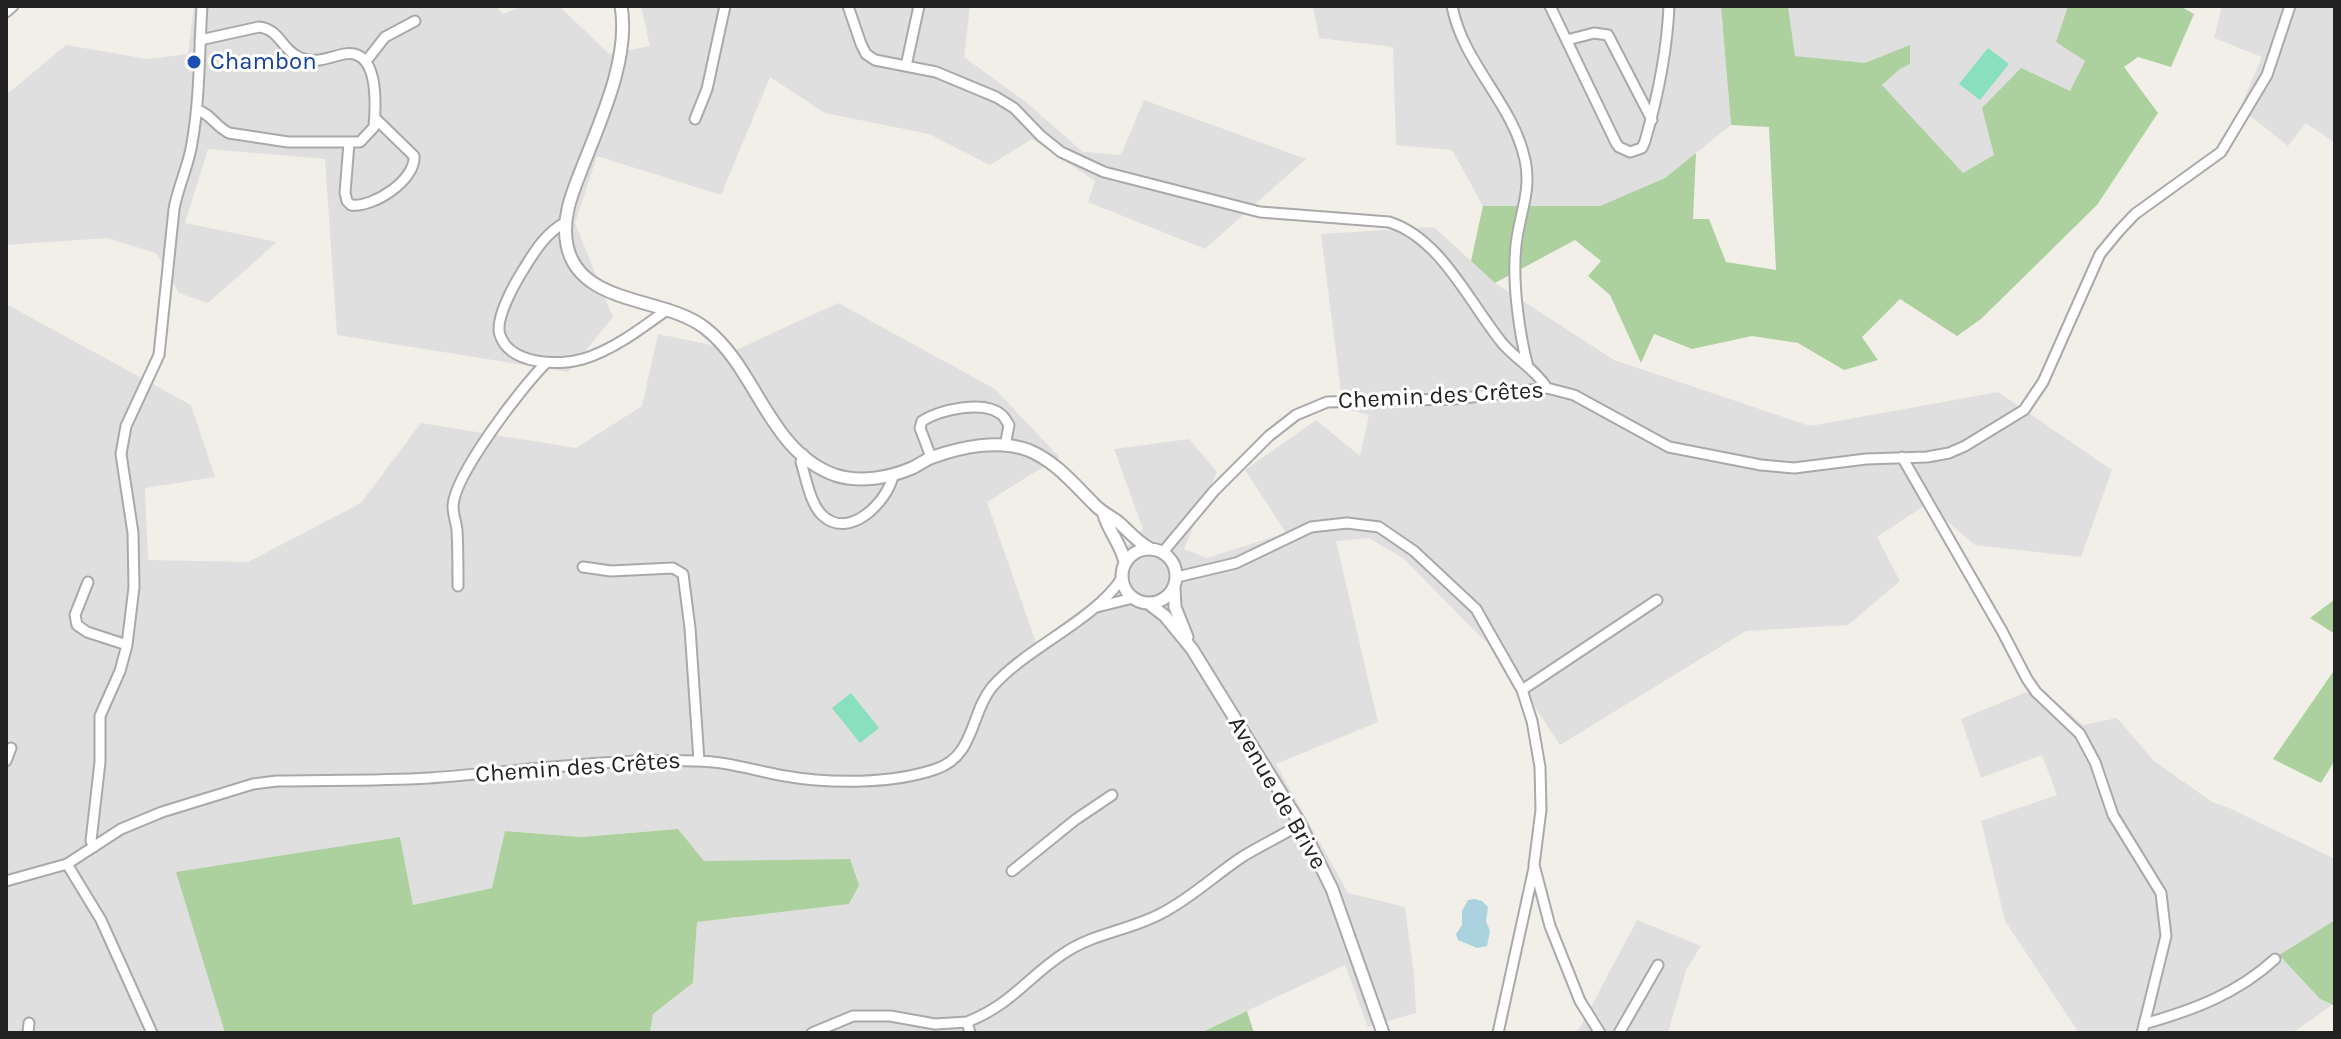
<!DOCTYPE html>
<html>
<head>
<meta charset="utf-8">
<style>
	body { margin:0 }
	#map { position:relative; width:2341px; height:1039px; overflow:hidden; background:#f2efe9; font-family:Karla,sans-serif }
	canvas { display:block }
	.frame { position:absolute; inset:0; border:8px solid #222; pointer-events:none }
</style>
</head>
<body>
<div id="map">
<canvas width="2341" height="1039"></canvas>
<div class="frame"></div>
</div>
<script>
const context = document.querySelector('canvas').getContext('2d');
context.lineJoin = 'round';
function fill(path, color) {
  context.fillStyle = color;
  context.fill(path, 'evenodd');
}
function trace(path, color, width, dash) {
  context.strokeStyle = color;
  context.lineWidth = width;
  context.lineCap = dash ? 'butt' : 'round';
  context.setLineDash(dash || []);
  context.stroke(path);
}
function drawText(font, color, halo, rows, align = 'center') {
  context.font = font + ' Karla,sans-serif';
  context.lineWidth = 6;
  context.setLineDash([]);
  context.textBaseline = 'middle';
  context.strokeStyle = halo;
  context.fillStyle = color;
  for (const [text, x, y, turn = 0] of rows) {
    context.save();
    context.translate(x, y);
    context.rotate((+turn || 0) * Math.PI / 180);
    context.textAlign = isNaN(turn) ? turn : align;
    if (halo) context.strokeText(text, 0, 0);
    context.fillText(text, 0, 0);
    context.restore();
  }
}
const residential = new Path2D(`
	M194,6H496L503,14L522,6H559L609,54L650,46L641,6H970L964,57L1027,103L1083,152L1121,155L1144,100L1306,159L1205,249L1088,202L1095,181L1032,139L990,165L929,134L825,113L770,77L721,195L597,156L575,223L613,317L568,372L337,335L325,159L208,149L185,223L277,242L208,303L179,293L156,253L107,238L6,245V95L66,45L147,59L188,54Z
	M1313,6H1721L1731,125L1665,178L1600,206H1483L1452,150L1396,145L1393,47L1319,38Z
	M1788,6H2068L2057,42L2085,61L2070,92L1983,108L1994,155L1963,174L1882,85L1900,69L1795,56Z
	M2222,6H2335V143L2306,123L2288,146L2240,108L2262,57L2214,38Z
	M1434,227L1495,283L1614,360L1810,426L1998,392L2112,470L2081,557L1975,545L1927,504L1877,537L1900,581L1848,625L1746,631L1560,745L1504,660L1403,558L1369,538L1336,541L1378,722L1276,764L1348,893L1405,907L1414,975L1416,1013L1368,1027L1345,965L1200,1033H650L653,1014L693,983L697,922L848,904L850,859L704,862L678,829L581,837L506,831L492,888L413,905L400,837L177,873L225,1033H6V304L191,405L215,477L145,488L148,560L248,562L361,503L421,423L576,448L642,406L658,334L736,350L838,303L995,389L1059,457L987,502L1036,643L1112,586L1119,555L1143,529L1114,449L1189,439L1217,472L1184,549L1207,558L1286,533L1245,470L1316,420L1360,456L1369,415L1343,408L1321,234Z
	M2039,687L2083,725L2117,718L2154,761L2212,802L2229,808L2335,859V920L2279,955L2320,999L2332,1005L2292,1033H2079L2005,921L1981,821L2057,795L2042,755L1981,778L1961,719Z
	M1637,920L1701,946L1686,970L1668,1033H1577Z`);
const forest = new Path2D(`
	M1721,6H1788L1795,56L1865,63L1910,45V64L1900,69L1882,85L1963,173L1994,155L1982,108L2021,68L2070,91L2085,61L2056,42L2068,6H2180L2194,14L2171,67L2138,57L2124,67L2158,113L2097,205L1981,319L1957,336L1900,299L1862,337L1878,360L1844,370L1798,343L1752,336L1692,349L1654,334L1641,363L1610,295L1588,276L1601,261L1575,240L1495,283L1471,261L1483,206H1600L1665,178L1696,153L1693,219H1709L1726,262L1776,270L1769,127L1731,125Z
	M2335,599V634L2310,618Z
	M2335,669V760L2321,783L2273,759Z
	M678,829L704,861L850,859L859,885L849,904L697,922L693,983L653,1014L650,1033H225L176,872L400,837L413,905L492,888L505,831L581,837Z
	M2335,920V1006L2320,999L2279,955Z
	M1247,1011L1254,1033H1200Z`);
const pitch = new Path2D(`
	M1988,48L2009,64L1980,100L1959,84Z
	M851,693L879,728L860,743L832,708Z`);
const water = new Path2D(`
	M1475,899L1482,901L1488,907L1486,921L1490,931L1487,946L1477,948L1458,940L1456,934L1462,925V911L1468,900Z`);
const minor = new Path2D(`
	M848,6L861,44L866,54L875,60L936,72L996,97L1014,108L1041,136L1061,152L1104,172L1260,212L1389,222C1441,238 1470,304 1503,344C1517,360 1536,370 1547,388
	M1452,6C1463,64 1513,103 1525,160C1532,190 1519,216 1516,245C1512,281 1519,333 1528,367
	M1550,6L1616,143L1619,147L1630,152L1642,148L1645,141C1658,96 1667,53 1669,6
	M6,12L13,6
	M1567,40L1594,33L1608,35L1652,120
	M367,60L385,37L415,21
	M906,66L919,6
	M197,110C210,113 216,127 229,133L288,142H360L374,127C376,104 379,47 344,54C329,57 317,64 301,58C282,51 280,29 259,27L200,40
	M695,119L707,89L725,6
	M349,143L345,193L347,201L351,205C373,208 416,180 414,156L375,118
	M566,222C547,232 536,249 525,267C516,281 494,319 500,335C510,365 559,366 583,359C613,350 642,328 668,309
	M803,454L801,462C806,478 810,503 822,515C849,541 887,502 893,476
	M931,457L920,428L922,421C940,410 984,399 1002,415C1005,418 1007,422 1009,425L1005,446
	M1902,457L2002,631L2027,679L2036,692L2080,734L2095,762L2113,815L2161,893L2166,936L2142,1033
	M1163,552L1214,491L1269,436L1296,415L1327,402L1455,399L1547,388L1574,395L1669,447L1761,465L1794,468L1866,459L1927,457L1949,453L1965,446L2024,410L2043,382L2100,254L2119,231L2135,214L2221,152L2267,75L2290,6
	M583,567L611,571L673,568L683,574L690,628L699,761
	M1177,577L1236,563L1311,527L1347,523L1379,527L1414,551L1476,609L1522,690L1532,721L1540,767L1541,810L1534,865L1550,926L1580,1001L1600,1033
	M88,582L75,615L77,625L87,632L127,645
	M458,586C458,568 458,549 457,530C456,522 453,514 453,506C454,475 524,384 547,362
	M1097,607L1133,598
	M1522,690L1657,600
	M6,761L11,748
	M94,847L91,841L100,762V716L120,671L127,645L134,587L133,533L121,454L126,426L159,355L174,209C178,186 189,165 192,143C200,98 199,52 202,6
	M67,864L101,920L152,1033
	M1012,871L1075,820L1112,795
	M6,881L67,864L121,829L162,812L253,784L277,781C328,780 379,781 429,778C518,772 607,758 696,761C726,761 756,771 785,776C830,784 893,784 936,769C975,756 970,714 992,687C1027,647 1094,621 1122,578
	M2144,1024C2193,1010 2237,994 2275,959
	M28,1033L29,1023
	M812,1033L853,1016H890L935,1024L967,1022
	M970,1033L967,1022C1013,1004 1028,976 1066,952C1095,933 1131,930 1162,913C1191,898 1215,875 1242,857C1261,845 1282,836 1300,824
	M1498,1033L1534,868
	M1619,1033L1658,965`);
const tertiary = new Path2D(`
	M621,6C630,56 602,117 584,163C574,189 561,216 567,245C579,306 664,296 705,328C757,368 768,451 835,475C860,483 889,478 912,468C919,465 926,459 933,457C961,447 999,439 1028,450C1055,461 1073,483 1093,503C1100,511 1108,515 1117,521C1128,530 1136,541 1149,548
	M1104,515C1109,532 1121,544 1125,562
	M1122 576a27 27 0 1 1 54 0a27 27 0 1 1-54 0Z
	M1174,588L1175,607L1187,637
	M1148,603L1165,616L1192,649L1300,824L1332,889L1383,1033`);
const markers = [
	[194,62,8,"#1a4fb4"]
];
const transitNames = [
	["Chambon",210,62]
];
const streetNames = [
	["Chemin des Crêtes",1441,396,-3],
	["Chemin des Crêtes",578,768,-4],
	["Avenue de Brive",1277,793,60]
];
fill(residential, '#e0dfdf');
fill(forest, '#add19e');
fill(pitch, '#88e0be');
fill(water, '#aad3df');
trace(minor, '#a9a9a9', 13);
trace(tertiary, '#a9a9a9', 15);
trace(minor, '#fff', 9);
trace(tertiary, '#fff', 11);
for (const [x, y, r, color] of markers) {
  const dot = new Path2D();
  dot.arc(x, y, r, 0, 2 * Math.PI);
  context.fillStyle = color;
  context.fill(dot);
  trace(dot, '#fff', 3);
}
drawText('24px', '#164399', '#fff', transitNames, 'left');
drawText('24px', '#222', '#fff', streetNames);
</script>
</body>
</html>
